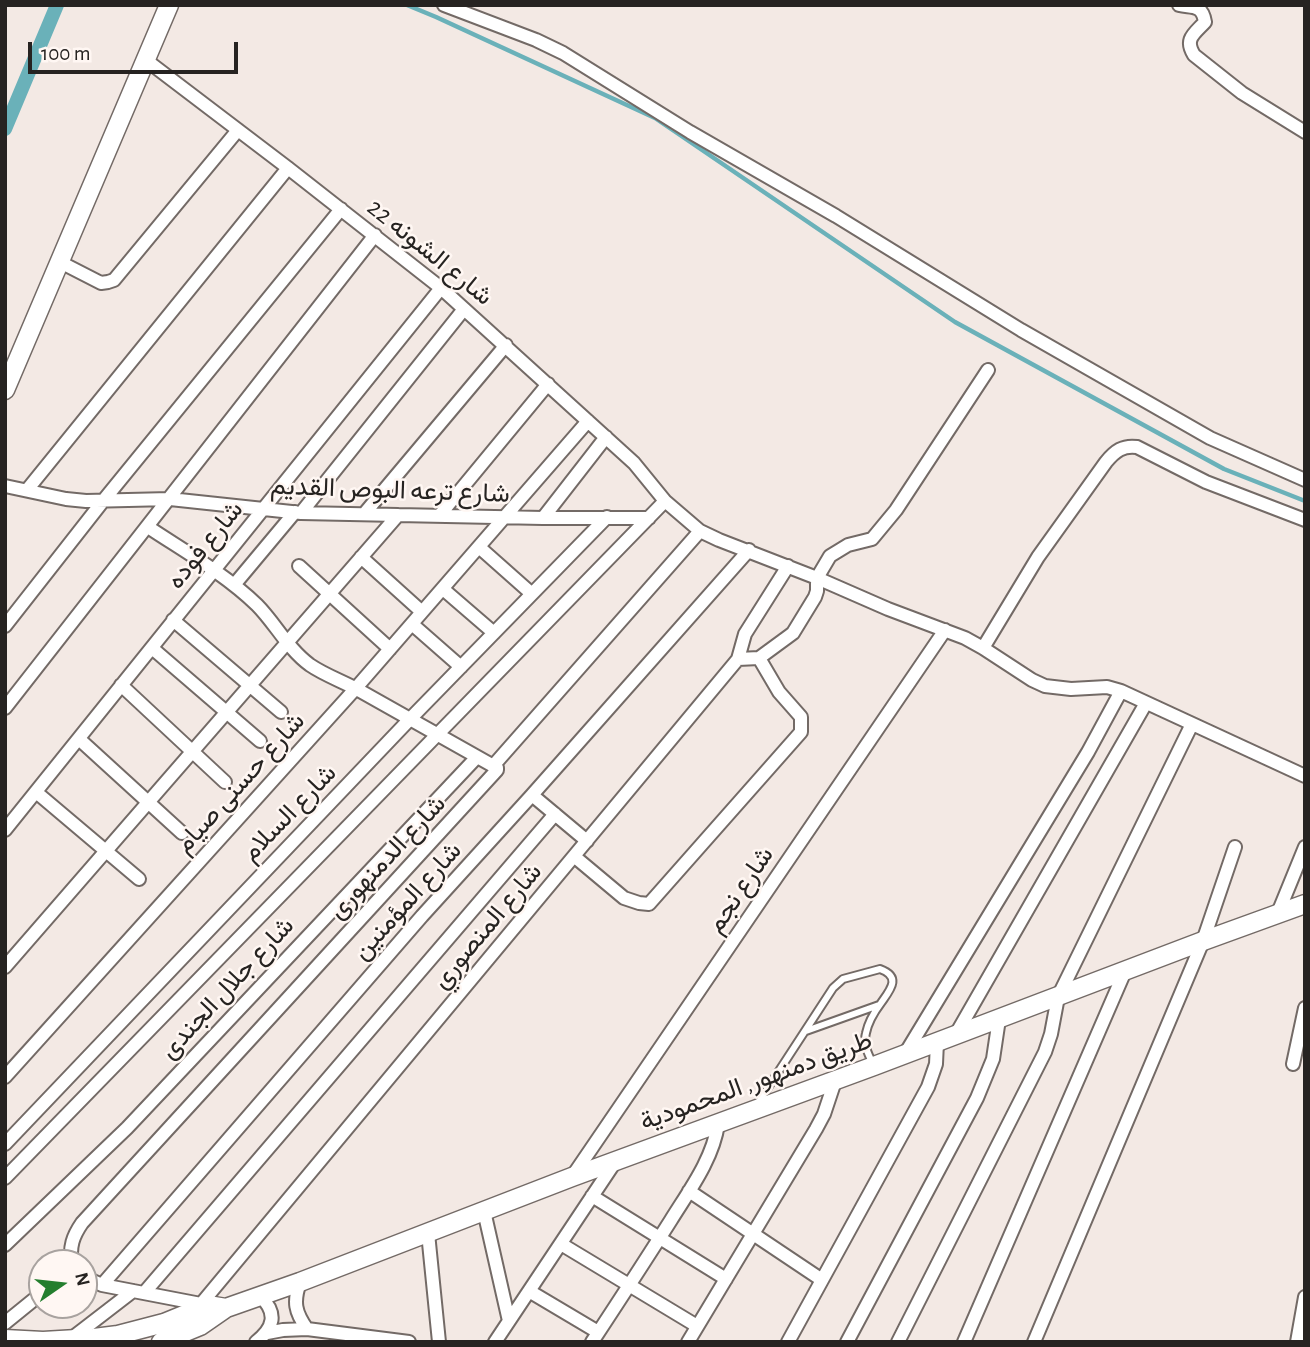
<!DOCTYPE html>
<html>
<head>
<meta charset="utf-8">
<style>
	body { margin:0 }
	#map { position:relative; width:1310px; height:1347px; overflow:hidden; background:#f3e9e4; font-family:"Alegreya Sans",sans-serif }
	canvas { display:block }
	.frame { position:absolute; inset:0; border:7px solid #262321; pointer-events:none }
	.north { position:absolute; left:28px; top:1249px; width:70px; height:70px; box-sizing:border-box; background:#fff7f3; border:2px solid #a8a29f; border-radius:50%; rotate:76deg; font-size:19px; font-weight:700; line-height:28px; text-align:center; color:#262321 }
	.north::after { content:''; display:block; margin:auto; width:24px; height:32px; background:#247e2e; clip-path:polygon(50% 0,100% 100%,50% 72%,0 100%) }
	.scale { position:absolute; left:28px; top:42px; width:210px; height:32px; box-sizing:border-box; border:4px solid #262321; border-top:0; padding-left:9px; font-size:21px; line-height:24px; white-space:nowrap; color:#262321; -webkit-text-stroke:5px #fff7f3; paint-order:stroke }
</style>
</head>
<body>
<div id="map">
<canvas width="1310" height="1347"></canvas>
<div class="frame"></div>
<div class="north">N</div>
<div class="scale">100 m</div>
</div>
<script>
const context = document.querySelector('canvas').getContext('2d');
context.lineJoin = 'round';
function trace(path, color, width, dash) {
  context.strokeStyle = color;
  context.lineWidth = width;
  context.lineCap = dash ? 'butt' : 'round';
  context.setLineDash(dash || []);
  context.stroke(path);
}
function drawText(font, color, halo, rows, align = 'center') {
  context.font = font + ' "Alegreya Sans",Vazirmatn,sans-serif';
  context.lineWidth = 5;
  context.setLineDash([]);
  context.textBaseline = 'middle';
  context.strokeStyle = halo;
  context.fillStyle = color;
  for (const [text, x, y, turn = 0] of rows) {
    context.save();
    context.translate(x, y);
    context.rotate((+turn || 0) * Math.PI / 180);
    context.textAlign = isNaN(turn) ? turn : align;
    if (halo) context.strokeText(text, 0, 0);
    context.fillText(text, 0, 0);
    context.restore();
  }
}
const stream = new Path2D(`
	M407,5L436,17L655,118L955,322L1224,469L1305,501`);
const canal = new Path2D(`
	M5,129L57,5`);
const lane = new Path2D(`
	M806,1031L879,1005
	M758,1103L833,988L843,979L880,969C902,977 890,990 881,1003C875,1011 868,1023 866,1033C863,1044 868,1054 873,1064`);
const street = new Path2D(`
	M444,5L536,40L563,53L690,132L836,216L1021,330L1210,438L1305,480
	M1179,5C1193,8 1202,4 1205,22C1194,34 1184,39 1194,55L1242,93L1305,132
	M146,60L288,168L441,288L634,463L665,501L700,531L719,540L817,578L888,609L965,638L983,648L1032,680L1045,686L1071,689L1107,687L1121,691L1305,776
	M60,262L101,283L108,282L114,280L238,130
	M5,486L66,499L86,501L170,499L301,513L543,518H649
	M27,490L288,168
	M301,513L464,309
	M364,514L506,345
	M439,516L548,384
	M543,518L606,437
	M479,547L532,594
	M361,557L422,612
	M299,566L390,649
	M234,585L295,512
	M443,589L494,633
	M173,620L281,712
	M412,624L461,667
	M5,626L103,501L341,209
	M152,648L260,741
	M983,648L1038,557L1106,462C1115,451 1123,445 1137,447L1206,482L1305,520
	M738,659L759,658L789,636L793,633L815,597L817,591V578L830,556L848,545L872,539L896,510L988,370
	M121,685L225,782
	M5,708L375,235
	M79,739L182,833
	M493,766L700,531
	M36,792L139,879
	M532,795L587,841
	M5,830L441,288
	M575,857L624,898L639,903L649,904L801,732V717L779,692L759,658
	M1278,913L1305,847
	M5,967L398,515
	M955,1036L1146,703
	M905,1054L1088,752L1121,691
	M1293,1064L1305,1008
	M5,1077L356,688L588,421
	M5,1144L410,719L607,517
	M572,1177L945,630
	M5,1178L665,501
	M689,1191L822,1280
	M592,1196L726,1279
	M484,1211L509,1321
	M428,1233L439,1342
	M561,1244L697,1326
	M5,1245L127,1128L477,757
	M72,1263C69,1247 73,1236 82,1223L497,770V768C452,743 407,717 362,692C345,682 326,676 310,665C288,649 275,623 257,605C225,574 184,551 148,527
	M84,1277L102,1285L206,1305
	M300,1282C293,1302 295,1312 307,1329
	M102,1285L422,916L532,795L749,550
	M529,1291L598,1332
	M144,1293L555,814
	M201,1304L738,659L745,634L788,566
	M5,1323L42,1293
	M267,1333L283,1330L307,1329L409,1342
	M72,1338L133,1291
	M256,1342C274,1328 278,1313 260,1296
	M495,1342L615,1162
	M592,1342C619,1301 645,1261 671,1220C689,1191 713,1159 718,1124
	M688,1342L816,1129L824,1114L835,1081
	M788,1342L928,1087L936,1064L937,1042
	M847,1342L977,1098L993,1059L999,1019
	M898,1342L1045,1052L1051,1034L1058,997L1192,724
	M964,1342L1125,971
	M1034,1342L1203,941L1235,847
	M1297,1342L1305,1297`);
const secondary = new Path2D(`
	M5,390L169,5
	M5,1339L43,1341L94,1338L118,1335L164,1323L208,1305L226,1308
	M161,1342L200,1326L226,1308L300,1282L572,1177L874,1066L1203,941L1305,904`);
const streetNames = [
	["شارع الشونه 22",430,252,39],
	["شارع ترعه البوص القديم",390,490,2],
	["شارع فوده",205,545,-51],
	["شارع حسنى صيام",240,783,-48],
	["شارع السلام",289,813,-46],
	["شارع الدمنهورى",387,857,-47],
	["شارع نجم",740,890,-56],
	["شارع المؤمنين",407,901,-48],
	["شارع المنصوري",487,926,-50],
	["شارع جلال الجندى",227,988,-47],
	["طريق دمنهور, المحمودية",756,1081,-20]
];
trace(stream, '#6ab1b9', 4.5);
trace(canal, '#6ab1b9', 14);
trace(lane, '#736a66', 10);
trace(street, '#736a66', 16);
trace(secondary, '#736a66', 21);
trace(lane, '#fff', 6);
trace(street, '#fff', 12);
trace(secondary, '#fff', 18);
drawText('26px', '#262321', '#fff7f3', streetNames);
</script>
</body>
</html>
